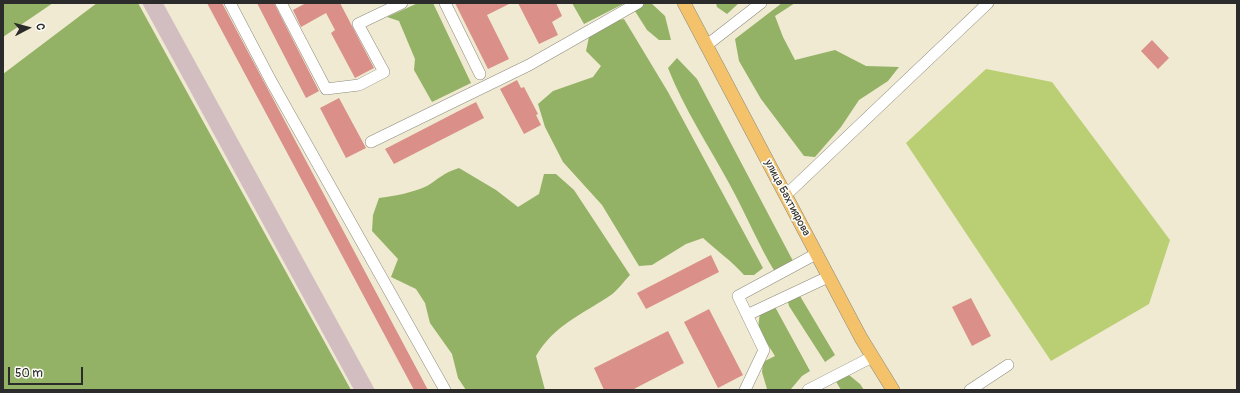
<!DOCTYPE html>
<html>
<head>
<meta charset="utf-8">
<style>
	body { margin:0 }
	#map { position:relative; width:1240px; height:393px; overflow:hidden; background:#efead1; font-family:Pangolin,sans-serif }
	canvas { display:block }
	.frame { position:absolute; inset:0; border:4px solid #2b2b2b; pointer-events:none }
	.north { position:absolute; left:8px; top:8px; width:40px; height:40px; -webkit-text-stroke:3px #fdfcf7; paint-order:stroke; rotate:84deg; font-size:11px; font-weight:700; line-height:16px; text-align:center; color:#2b2b2b }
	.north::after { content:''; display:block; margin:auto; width:14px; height:18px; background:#2b2b2b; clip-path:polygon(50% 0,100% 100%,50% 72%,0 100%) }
	.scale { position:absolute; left:8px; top:367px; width:75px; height:18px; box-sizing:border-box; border:2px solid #2b2b2b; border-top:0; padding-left:5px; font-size:12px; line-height:14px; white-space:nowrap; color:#2b2b2b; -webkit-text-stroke:3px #fdfcf7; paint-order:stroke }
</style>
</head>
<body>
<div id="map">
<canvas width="1240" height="393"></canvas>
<div class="frame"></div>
<div class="north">С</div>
<div class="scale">50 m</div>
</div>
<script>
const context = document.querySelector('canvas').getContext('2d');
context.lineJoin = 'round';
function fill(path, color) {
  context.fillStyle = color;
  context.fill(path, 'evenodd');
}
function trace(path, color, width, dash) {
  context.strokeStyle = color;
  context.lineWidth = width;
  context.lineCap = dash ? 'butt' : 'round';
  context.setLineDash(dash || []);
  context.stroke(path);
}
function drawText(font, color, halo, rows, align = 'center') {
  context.font = font + ' Pangolin,sans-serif';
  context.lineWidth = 3.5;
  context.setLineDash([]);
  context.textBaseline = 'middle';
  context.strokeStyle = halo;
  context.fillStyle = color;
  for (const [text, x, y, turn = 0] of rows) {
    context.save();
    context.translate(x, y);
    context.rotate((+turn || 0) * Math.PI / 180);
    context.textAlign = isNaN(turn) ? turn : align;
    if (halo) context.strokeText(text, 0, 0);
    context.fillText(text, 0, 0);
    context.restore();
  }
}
const industrial = new Path2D(`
	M142,3H163L375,390H354Z`);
const green = new Path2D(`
	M986,69L1052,82L1170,240L1149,304L1051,361L906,143Z`);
const forest = new Path2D(`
	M3,3H53L3,37Z
	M97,3H138L351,390H3V74Z
	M418,3H433L471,83L432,102L414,70L415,59L399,21L387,17Z
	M572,3H625L584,24Z
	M641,3H651L665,16L671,40H659L647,30L633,8Z
	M716,3H739L727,14L717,7Z
	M782,3H795L775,16L783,37L795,60L835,50L866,66L899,67L888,81L859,100L841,127L815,157L804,156L761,99L739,61L735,39Z
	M624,19L668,92L763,268L754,275H744C732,261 717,251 703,238L686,244L652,265L639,266L602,205L563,162L545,127L538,104L553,91L593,77L601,66L586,51L589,37L606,23Z
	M677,58L697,79L793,261L775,272C758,244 746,214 730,185C709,146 684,109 668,68Z
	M459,168L496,190L518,207L539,194L544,174H556L574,190L630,275C624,281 618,290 611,295C583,314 554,325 536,356L545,390H466L458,378L452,354L430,323L425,303L416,289L391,277L398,259L372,231L373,215L379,198C394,196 412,193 427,186C440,178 443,173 459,168Z
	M800,296L835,355L825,362L789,306L787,298Z
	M774,305L810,371L802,376L791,389L788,390L767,389L762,372L763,362L775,356L758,329L760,312Z
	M849,375L860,384L864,390H841L834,378Z`);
const building = new Path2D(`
	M207,3H222L428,390H414Z
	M257,3H274L319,91L306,98Z
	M306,3H340L374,68L355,78L331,33L335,30L326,13L301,27L293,10Z
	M455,3H511L487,15L509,59L488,69Z
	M518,3H556L562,16L552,22L558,35L539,44Z
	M1152,40L1169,58L1158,69L1141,51Z
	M517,80L521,88L524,87L538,114L536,115L541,125L524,134L500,89Z
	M339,98L366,148L346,158L320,108Z
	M476,102L484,118L394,164L385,149Z
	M711,255L719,272L646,309L637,293Z
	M971,298L991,336L972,346L952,307Z
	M709,309L743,375L718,388L684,322Z
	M668,331L684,363L632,390H604L594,368Z`);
const minor = new Path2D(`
	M230,3L271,81L445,390
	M281,3L326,89L359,85L384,72L358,24L402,3
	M445,3L480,74
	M707,45L761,3
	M371,142L529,65L638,3
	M786,195L988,3
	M747,315L828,277
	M745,390L764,350L738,296L816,254
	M808,390L872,357
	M970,390L1008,365`);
const major = new Path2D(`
	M684,3L861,338L893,390`);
const streetNames = [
	["улица Бахтиярова",787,198,62]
];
fill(industrial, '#d2bec1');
fill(green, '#bacf73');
fill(forest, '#93b265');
fill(building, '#da8f89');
trace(minor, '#8d8a7e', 12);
trace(major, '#8d8a7e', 14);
trace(minor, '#fff', 11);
trace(major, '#f3c26a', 13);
drawText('11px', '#2b2b2b', '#fdfcf7', streetNames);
</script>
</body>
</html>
